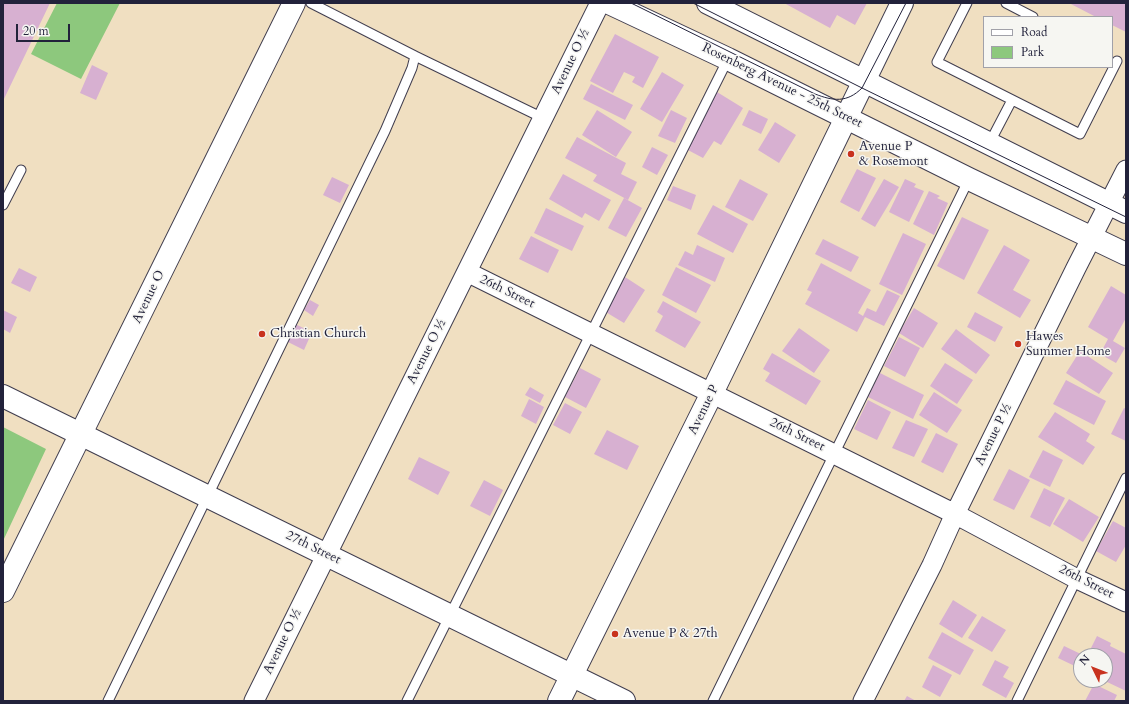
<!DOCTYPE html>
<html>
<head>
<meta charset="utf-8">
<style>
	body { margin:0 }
	#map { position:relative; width:1129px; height:704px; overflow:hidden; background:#f0dfc1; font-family:Cardo,serif }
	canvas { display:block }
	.frame { position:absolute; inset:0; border:4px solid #22223b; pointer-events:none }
	.legend { position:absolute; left:983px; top:16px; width:130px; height:52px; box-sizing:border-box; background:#f6f6f2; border:1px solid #a1a1a9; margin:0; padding:5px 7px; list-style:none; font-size:12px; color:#22223b }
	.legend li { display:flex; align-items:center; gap:8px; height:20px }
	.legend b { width:20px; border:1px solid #a1a1a9 }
	.north { position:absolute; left:1073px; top:648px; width:40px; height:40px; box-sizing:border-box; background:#f6f6f2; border:1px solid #a1a1a9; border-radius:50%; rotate:313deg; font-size:11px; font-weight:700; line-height:16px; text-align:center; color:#22223b }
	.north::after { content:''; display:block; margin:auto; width:14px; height:18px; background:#c8321e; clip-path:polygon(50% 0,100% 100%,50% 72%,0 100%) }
	.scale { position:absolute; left:16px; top:24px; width:54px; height:18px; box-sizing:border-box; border:2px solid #22223b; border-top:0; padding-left:5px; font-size:12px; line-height:14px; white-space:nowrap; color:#22223b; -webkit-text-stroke:3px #f6f6f2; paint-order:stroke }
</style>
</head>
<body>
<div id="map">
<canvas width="1129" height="704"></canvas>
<div class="frame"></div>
<ul class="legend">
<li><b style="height:5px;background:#fff"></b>Road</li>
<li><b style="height:11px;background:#8dc87d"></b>Park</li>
</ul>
<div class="north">N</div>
<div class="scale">20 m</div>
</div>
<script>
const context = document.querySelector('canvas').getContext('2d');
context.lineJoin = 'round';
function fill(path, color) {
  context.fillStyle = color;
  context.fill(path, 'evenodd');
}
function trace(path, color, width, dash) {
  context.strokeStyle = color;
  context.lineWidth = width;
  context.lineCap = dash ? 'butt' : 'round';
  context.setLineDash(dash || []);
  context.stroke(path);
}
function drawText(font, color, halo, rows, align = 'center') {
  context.font = font + ' Cardo,serif';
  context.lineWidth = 3;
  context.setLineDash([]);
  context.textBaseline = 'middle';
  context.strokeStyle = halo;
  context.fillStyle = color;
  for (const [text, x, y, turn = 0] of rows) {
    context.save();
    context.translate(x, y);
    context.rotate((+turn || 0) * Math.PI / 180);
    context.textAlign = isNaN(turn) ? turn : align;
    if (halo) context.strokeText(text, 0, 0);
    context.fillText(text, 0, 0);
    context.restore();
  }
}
const green = new Path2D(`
	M57,3H120L81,79L31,54Z
	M3,427L46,449L3,541Z`);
const building = new Path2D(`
	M3,3H50L3,101Z
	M784,3H867L855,25L837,15L830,28Z
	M1069,3H1126V32L1112,25V17H1096Z
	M615,34L659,57L643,88L632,82L635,77L624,72L613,93L590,81Z
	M92,65L108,73L96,100L80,93Z
	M662,72L684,85L662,122L640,109Z
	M591,84L633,105L625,120L583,99Z
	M717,92L743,108L721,145L714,141L703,158L686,149L696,128Z
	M597,110L632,132L616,157L582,135Z
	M671,110L687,118L675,143L658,136Z
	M749,110L768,119L761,134L742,125Z
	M775,122L796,135L779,163L758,150Z
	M577,137L626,163L621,174L637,182L628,200L593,181L597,175L565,158Z
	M652,147L668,155L657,175L642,167Z
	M857,169L876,178L859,212L840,202Z
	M563,174L611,200L599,221L585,213L582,218L549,199Z
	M332,177L349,185L340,203L323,195Z
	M740,179L768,194L753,221L725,207Z
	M884,179L899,187L875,227L861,219Z
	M905,179L916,184L914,187L924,191L909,222L889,212Z
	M673,186L696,195L691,210L667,200Z
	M929,191L940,196L937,198L948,203L934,235L913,224Z
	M624,198L642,208L626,237L608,228Z
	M713,205L748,224L733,253L697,234Z
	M546,208L584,226L572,251L534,233Z
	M962,217L989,230L964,280L937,266Z
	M903,233L926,244L902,295L879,284Z
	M531,236L559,250L548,273L519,259Z
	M823,239L859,257L851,272L815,254Z
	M697,245L725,258L715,282L678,265L685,251L693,255Z
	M1004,245L1030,260L1013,290L1031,300L1020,318L977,293Z
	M821,263L871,290L858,313L863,316L867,308L876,312L887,290L900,296L884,326L865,317L857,332L805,304L812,292L807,290Z
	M676,267L711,285L696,313L662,295Z
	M19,268L37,277L30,292L11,283Z
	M625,277L645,290L624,323L604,311Z
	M1111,286L1126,295V318L1113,341L1125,348L1116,363L1100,354L1108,339L1088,327Z
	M310,300L319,305L313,316L304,310Z
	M663,301L701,322L685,348L655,331L663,316L657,312Z
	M914,308L938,323L923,348L899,333Z
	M3,310L17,317L10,333L3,329Z
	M975,312L1003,327L995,342L967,327Z
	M295,324L312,332L304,350L286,341Z
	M799,328L830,350L814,373L782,351Z
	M956,329L990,355L976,374L941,349Z
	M899,337L920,348L905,377L884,366Z
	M1080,351L1113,373L1099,394L1066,373Z
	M772,353L821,381L806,405L765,381L770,373L763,369Z
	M945,363L973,380L957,404L930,386Z
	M580,368L601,379L586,408L565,397Z
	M880,373L924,395L913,419L868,397Z
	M1066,380L1106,401L1094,425L1053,404Z
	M530,387L544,395L540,403L525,395Z
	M934,392L962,410L947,433L919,415Z
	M529,399L544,407L536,424L521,416Z
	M868,400L891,412L877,440L854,429Z
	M565,403L582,412L570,434L553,425Z
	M1124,408L1126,409V441L1111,434Z
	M1055,412L1090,434L1086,441L1095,447L1083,465L1038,437Z
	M906,420L928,429L914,457L892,448Z
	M607,430L639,446L627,470L594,454Z
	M936,433L958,444L943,473L921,462Z
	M1043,450L1063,460L1050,487L1029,477Z
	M419,457L450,472L438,495L408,479Z
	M1009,469L1030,480L1014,510L993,500Z
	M484,480L503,490L490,516L470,506Z
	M1044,488L1065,498L1050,527L1030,517Z
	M1069,499L1099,517L1083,542L1053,524Z
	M1113,521L1126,528V545L1116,562L1096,551Z
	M953,600L977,615L962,638L939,624Z
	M982,616L1006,630L992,652L968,638Z
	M942,632L974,650L960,675L928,658Z
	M1097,636L1111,643L1110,646L1126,654V691L1105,681V656H1087Z
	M1064,646L1085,656H1081V669L1058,658Z
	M995,660L1009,667L1003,677L1014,683L1006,698L982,685Z
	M933,665L952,675L940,697L922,687Z
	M1094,684L1117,695L1114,701H1085Z
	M907,696L916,701H904Z`);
const service = new Path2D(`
	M311,3L415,56
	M967,3L937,62L1080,134L1117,61
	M1006,3L1033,17
	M989,144L1012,100
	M3,205L21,170
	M108,701L385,131L412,68L415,56L543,118
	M407,701L728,59
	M713,701L969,179
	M1017,701L1126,478`);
const minor = new Path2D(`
	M467,272L955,514L1077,579L1126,602
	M254,701L600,3
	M863,701L932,565L955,514L1076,268L1126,170`);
const tertiary = new Path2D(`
	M3,396L624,701`);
const secondary = new Path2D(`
	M3,591L294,3
	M559,701L712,393L902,3`);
const primary = new Path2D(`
	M609,3L728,59L969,179L1126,254
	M708,3L1126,212`);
const tram = new Path2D(`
	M631,3L815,94C833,101 847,103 862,88L906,3
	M693,3L862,88L1126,217`);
const markers = [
	[851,154,4,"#c8321e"],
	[262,334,4,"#c8321e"],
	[1018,344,4,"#c8321e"],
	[615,634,4,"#c8321e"]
];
const streetNames = [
	["Avenue O ½",571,62,-64],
	["Rosenberg Avenue - 25th Street",782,86,26],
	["26th Street",507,292,26],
	["Avenue O",149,297,-64],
	["Avenue O ½",427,352,-63],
	["Avenue P",704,410,-64],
	["26th Street",797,435,26],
	["Avenue P ½",994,435,-64],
	["27th Street",313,548,26],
	["26th Street",1086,582,27],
	["Avenue O ½",283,642,-64]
];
const poiNames = [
	["Avenue P",859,147],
	["& Rosemont",859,162],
	["Christian Church",270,334],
	["Hawes",1026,337],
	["Summer Home",1026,352],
	["Avenue P & 27th",623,634]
];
fill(green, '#8dc87d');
fill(building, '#d7b0d1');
trace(service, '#413e4f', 11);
trace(minor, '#413e4f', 21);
trace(tertiary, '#413e4f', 24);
trace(secondary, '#413e4f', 24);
trace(primary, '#413e4f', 24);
trace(service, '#fff', 9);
trace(minor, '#fff', 19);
trace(tertiary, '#fff', 22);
trace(secondary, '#fff', 22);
trace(primary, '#fff', 22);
trace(tram, '#22223b', 1);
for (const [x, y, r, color] of markers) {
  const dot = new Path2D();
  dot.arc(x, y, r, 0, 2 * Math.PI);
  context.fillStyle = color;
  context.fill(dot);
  trace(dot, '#f6f6f2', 1.5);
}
drawText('13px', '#22223b', '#f6f6f2', streetNames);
drawText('13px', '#22223b', '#f6f6f2', poiNames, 'left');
</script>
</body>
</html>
